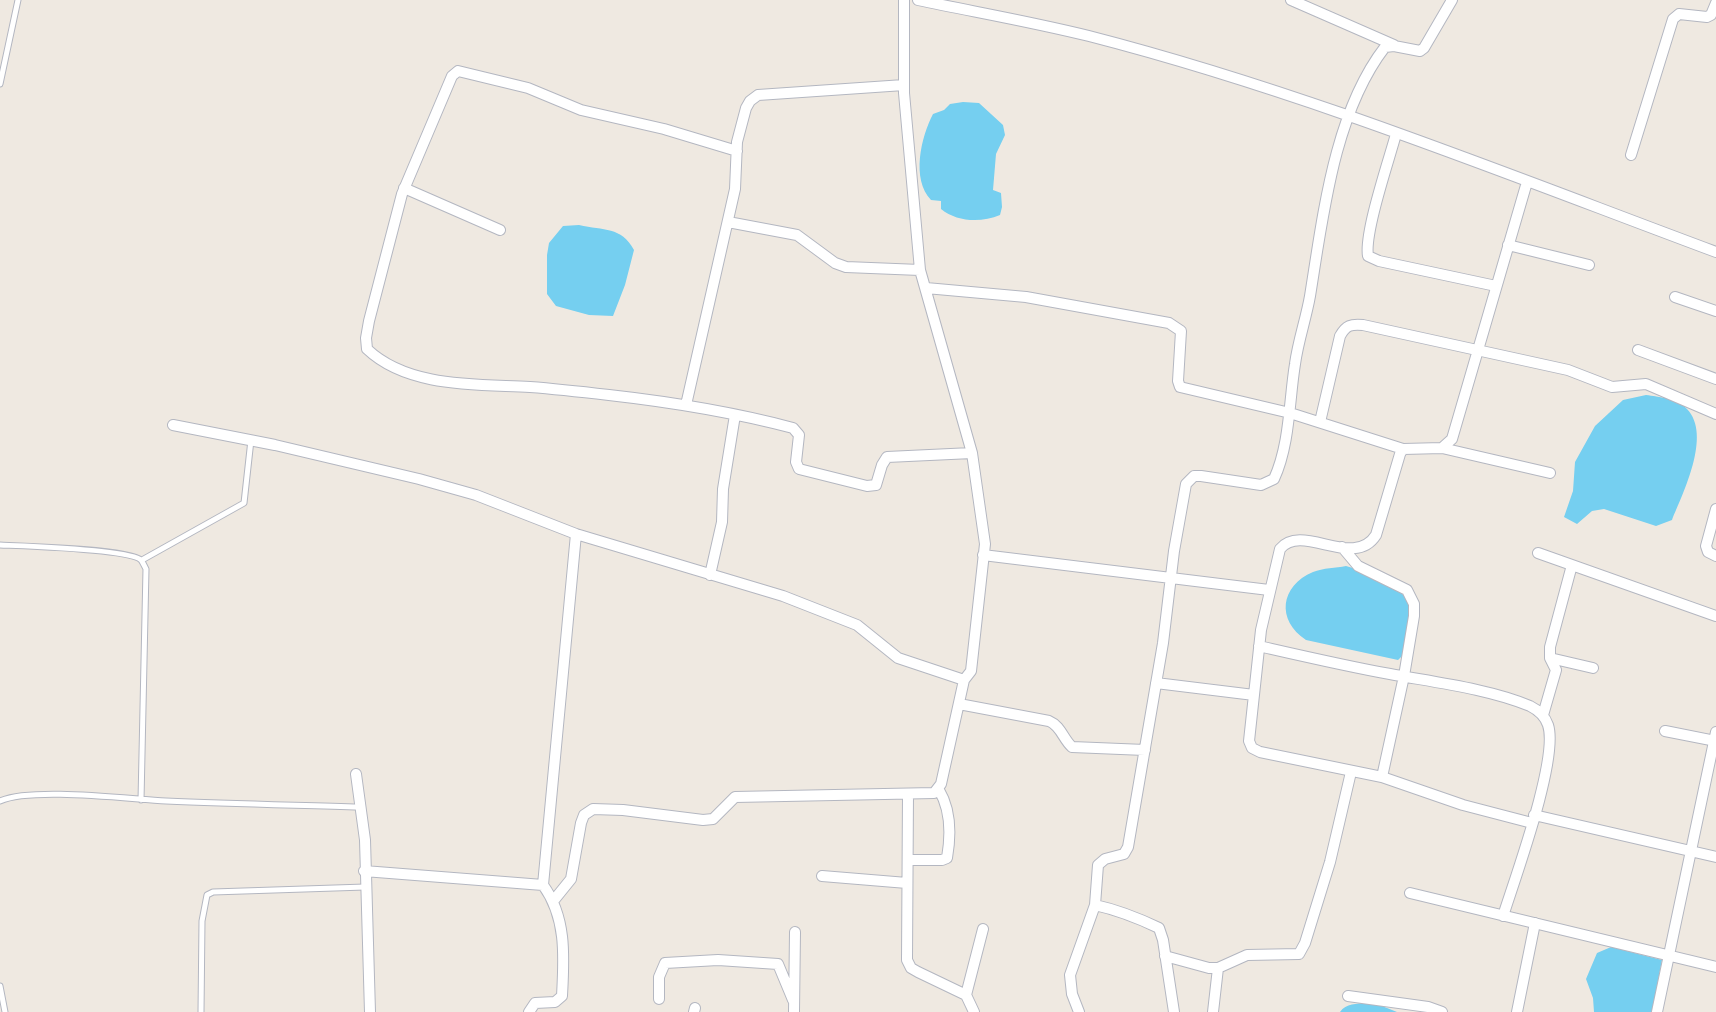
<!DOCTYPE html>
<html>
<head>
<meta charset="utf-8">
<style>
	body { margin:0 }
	canvas { display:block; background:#efe9e1 }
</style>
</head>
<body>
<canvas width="1716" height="1012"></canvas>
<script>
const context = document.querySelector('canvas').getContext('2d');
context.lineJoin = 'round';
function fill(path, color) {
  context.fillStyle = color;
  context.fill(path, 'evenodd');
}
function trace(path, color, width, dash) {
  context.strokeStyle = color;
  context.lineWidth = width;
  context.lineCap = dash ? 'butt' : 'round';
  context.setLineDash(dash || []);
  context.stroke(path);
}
const water = new Path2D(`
	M963,102L979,103L1003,125L1005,135L996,154L993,190L1001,193L1002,207L1000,215C981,223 957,222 941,209V201L931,200C911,179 921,137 933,114L944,110L950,104Z
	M579,225C604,231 621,226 634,250L625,285L613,316L589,315L556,306L547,294V255L549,243L563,226Z
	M1646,395C1659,397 1677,398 1687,409C1712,435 1683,493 1672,520L1656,526L1604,509L1592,511L1577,524L1564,517L1573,491L1575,462L1595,426L1623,400Z
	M1346,566C1367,572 1408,584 1410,611C1410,625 1405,641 1403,655L1398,660L1306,640C1276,620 1280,586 1313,572C1323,568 1336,568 1346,566Z
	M1611,947L1662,960L1652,1012H1594L1593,998L1586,979L1597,953Z
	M1366,1003L1377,1004L1397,1012H1340C1346,1003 1357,1004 1366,1003Z`);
const lane = new Path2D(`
	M0,84L18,0
	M0,545C22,546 129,549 141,560C142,561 145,567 146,569L141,800
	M142,560L244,503L251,440
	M0,801C32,787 127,799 166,801C231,804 296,805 360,807
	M0,986L5,1012
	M201,1012L202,921L207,895L213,892L365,887`);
const street = new Path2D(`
	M918,0C975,12 1033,22 1089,36C1303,91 1509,175 1716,252
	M1291,0L1394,45
	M1396,134C1389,160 1364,233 1368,256L1379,261L1496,286
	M737,151L664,129L581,110L528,88L458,71L452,76L402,194L369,321L366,338L367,349C408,388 477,384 530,387C556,389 583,392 609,395C671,402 733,412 793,428L799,435L796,462L799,469L867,486L876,485L882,465L887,457L972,453
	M1631,155L1673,19L1679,14L1707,17L1711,15L1716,3
	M1527,182L1452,439L1442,448L1403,449L1400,454L1376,535C1354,570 1302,522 1280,549L1261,630L1249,741L1252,748L1260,752L1382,777L1463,805L1532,823
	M404,188L500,230
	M728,222L797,235L835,263L846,267L920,270
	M1508,245L1589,265
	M926,288L1026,297L1169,323L1181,331L1178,381L1180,387L1290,413L1403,449
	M1675,297L1716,311
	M1638,350L1716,379
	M686,405L735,189L737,142L746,108L750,101L758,95L904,85
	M1320,422L1340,336C1346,325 1351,324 1363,325L1568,370L1612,387L1646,384L1716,414
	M173,425L275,445L419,479L476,495L576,534L783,596L857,625L898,658L964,680L971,671L985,544L972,453L920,270L904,93V0
	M1442,448L1550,473
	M1716,509L1706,546L1708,552L1716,556
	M1342,547L1358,566L1407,590L1414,604V616L1404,676L1382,777
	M1538,553L1716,616
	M983,555L1269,590
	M710,575L722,522L723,489L735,415
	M1259,646C1303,656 1346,666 1390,674C1433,682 1490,689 1530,706C1538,710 1545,716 1548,725C1559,758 1515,878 1503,916
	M1550,658L1593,668
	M1156,683L1254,695
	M959,704L1049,721C1061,726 1063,739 1072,747L1145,750
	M1543,715L1556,670L1550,658V647L1572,565
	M1665,731L1716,741
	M356,774L365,840L370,1012
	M908,794L907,960L911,968L918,972L966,995L974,1012
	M1534,815L1716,857
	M908,860H942L947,858C951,835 951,810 939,790
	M364,871L543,885L576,534
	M822,876L907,883
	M1410,893L1716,967
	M554,900L571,879L581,823L584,815L593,809L623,810L703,820L713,819L735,797L934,793L941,784L964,680
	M1095,905C1118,910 1138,918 1159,928L1163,940L1174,1012
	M1165,956L1209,968H1218L1247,955L1299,954L1305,943L1330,862L1351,772
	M966,995L983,929
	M1348,996L1428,1007L1442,1012
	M659,999V977L665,963L718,960L778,964L793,1000
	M529,1012L535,1003L555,1002L562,996C564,958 567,918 543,885
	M694,1012L695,1008
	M794,1012L795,932
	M1079,1012L1072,994L1070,975L1095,905L1098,865L1105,859L1124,854L1128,847L1163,643L1174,551L1186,484L1194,476H1201L1261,485L1274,479C1290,444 1289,401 1295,364C1298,341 1306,319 1310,296C1323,216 1334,113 1385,47L1394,46L1420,51L1424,48L1452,0
	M1213,1012L1218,968
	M1517,1012L1535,923
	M1657,1012L1716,732`);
fill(water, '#75cff0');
trace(lane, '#b4b7c1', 7);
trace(street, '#b4b7c1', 12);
trace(lane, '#fff', 5);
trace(street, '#fff', 10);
</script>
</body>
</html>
